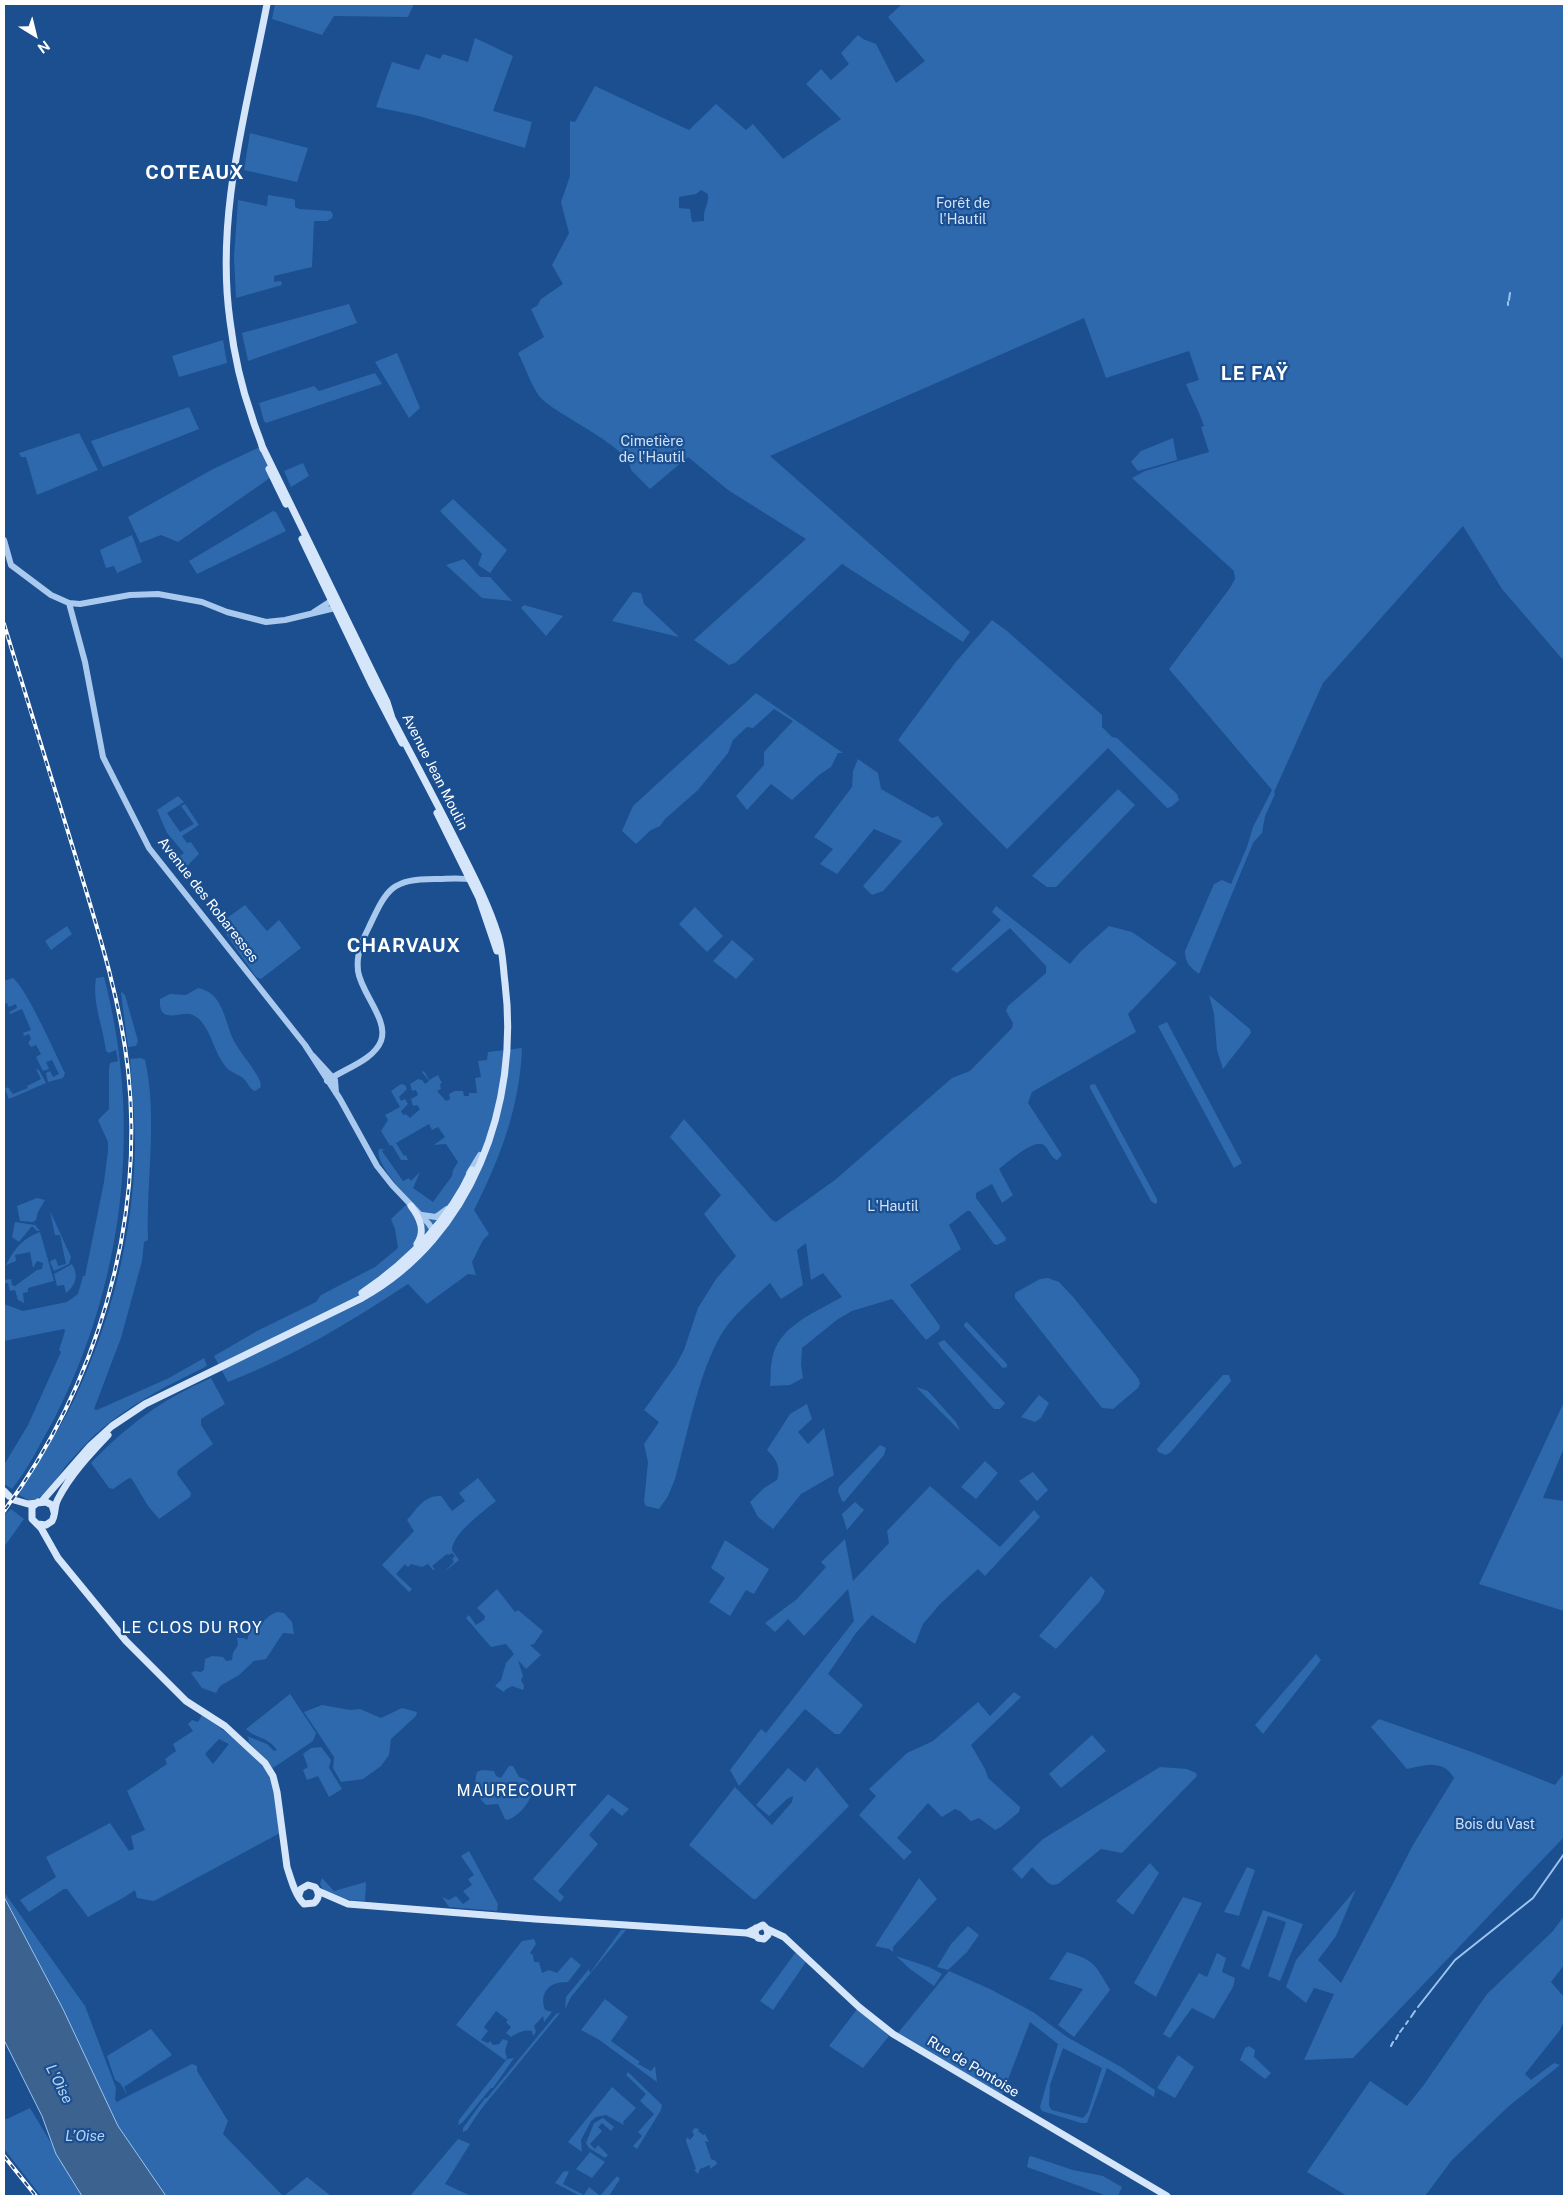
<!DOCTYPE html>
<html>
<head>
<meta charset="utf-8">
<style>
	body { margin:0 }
	#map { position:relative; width:1568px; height:2200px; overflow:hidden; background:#1b4f8f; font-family:"Public Sans",sans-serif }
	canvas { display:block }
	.frame { position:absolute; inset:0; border:5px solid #fff; pointer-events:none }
	.north { position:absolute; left:10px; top:10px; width:50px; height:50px; -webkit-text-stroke:4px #1b4f8f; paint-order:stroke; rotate:144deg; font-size:14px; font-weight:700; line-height:20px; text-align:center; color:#fff }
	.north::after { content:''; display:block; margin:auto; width:18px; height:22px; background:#fff; clip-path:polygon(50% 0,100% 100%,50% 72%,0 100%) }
</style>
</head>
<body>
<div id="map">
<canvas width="1568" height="2200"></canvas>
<div class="frame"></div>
<div class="north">N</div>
</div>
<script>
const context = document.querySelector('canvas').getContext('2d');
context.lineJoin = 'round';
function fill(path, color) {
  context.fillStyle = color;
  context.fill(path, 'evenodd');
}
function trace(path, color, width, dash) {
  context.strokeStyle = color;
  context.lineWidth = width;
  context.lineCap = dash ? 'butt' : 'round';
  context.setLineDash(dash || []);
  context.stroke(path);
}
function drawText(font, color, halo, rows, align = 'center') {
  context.font = font + ' "Public Sans",sans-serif';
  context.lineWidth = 4.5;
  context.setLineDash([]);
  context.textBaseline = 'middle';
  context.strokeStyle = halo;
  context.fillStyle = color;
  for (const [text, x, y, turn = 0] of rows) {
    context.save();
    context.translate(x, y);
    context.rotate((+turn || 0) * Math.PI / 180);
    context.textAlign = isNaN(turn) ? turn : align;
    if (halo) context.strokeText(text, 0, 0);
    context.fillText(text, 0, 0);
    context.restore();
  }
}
const green = new Path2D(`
	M275,4H414L408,17L334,16L322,35L272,19Z
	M902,4H1564V661L1502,589L1463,526L1323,683L1274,792L1275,794L1265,816L1262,833L1253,843L1199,974C1190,967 1185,963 1185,951L1214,884L1222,880L1231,884L1247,847L1253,827L1272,790L1169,669L1230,588L1235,579L1234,571L1132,478L1145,471L1209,452L1201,427L1204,426C1199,411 1192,399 1186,384L1199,380L1189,351L1106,378L1084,318L770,456L970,632L963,642L842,564L735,663L729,665L694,640L806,539L728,490L688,457L650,489L631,470C631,447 556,415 541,398C533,390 524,364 518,353L544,337L531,309L537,306L541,299L563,284L552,265L569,233L561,202L570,176V121L575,122L595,86L689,130L716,104L746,130L753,124L783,159L841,119L806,84L821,69L831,80L849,64L841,53L858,35L863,39L876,44L896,83L925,61L888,17ZM701,190L708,194C709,205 703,208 704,221L692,222L690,209L679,208V197L696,194Z
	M475,38L513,56L493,111L532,122L525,148L419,116L376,107L392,62L419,70L426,54L440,59L443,54L468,62Z
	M250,133L308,148L297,182L244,170Z
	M268,195L293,199L295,200V207L299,209L331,211L333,215L332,218L327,221H314L312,267L274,276V282L281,281L282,285L236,298L234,257L238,200L267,206Z
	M349,304L357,323L248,361L242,333Z
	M223,340L227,363L179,377L172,356Z
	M397,353L420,408L409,418L375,362Z
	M375,373L382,384L266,423L264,421L259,403L314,386L319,391Z
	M189,407L199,429L103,467L91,441Z
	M79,433L98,470L37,495L26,457H21L19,453Z
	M1173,438L1177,460L1138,471L1131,462L1141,451Z
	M262,446L271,476L267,480L178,542L161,535L140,543L128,517L213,469Z
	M303,463L309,476L291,487L284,471Z
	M453,499L507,550L490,573L478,565L482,554L440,511Z
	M273,511L276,512L286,531L197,574L189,561Z
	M132,535L142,562L117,573L114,566L106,568L100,550Z
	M464,559L480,577H490L512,601L482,598L446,565Z
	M633,592L641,593L644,604L679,637L612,621Z
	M524,605L563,616L546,636L521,608Z
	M992,620L1007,631L1102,715V727L1112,737L1117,738L1177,794L1179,800L1171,807L1167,808L1108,748L1007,849L898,740L955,663Z
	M756,693L843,753H838L831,767L819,775L792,800L771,784L747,810L736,796L764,765V752L793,721L774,709L753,728L747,727L733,740L728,753L698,790L665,819L660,826L651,830L636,844L622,831L633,806Z
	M858,759L878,773L881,789L932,818L938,816L943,824L883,891L872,895L863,886L902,841L874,829L837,874L820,864L833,849L814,837L852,787L853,771Z
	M1118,789L1135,805L1056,887H1047L1032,876Z
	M178,796L184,802L167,813L180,832L194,824L181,806L185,804L199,825L182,836L187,843L191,842L199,854L180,873L171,862L184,853L167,833L157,810Z
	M245,905L267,931L279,920L301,948L261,979L256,977L219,924Z
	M996,906L1070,964L1080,952L1109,926L1132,932L1177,963L1128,1014L1136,1032L1032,1092L1028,1103L1062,1155L1057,1160C1050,1157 1049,1149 1044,1145C1034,1138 1007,1163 999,1169L1013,1195L1002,1203L992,1184L976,1193V1198L1006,1238L1005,1241L997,1245L994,1244L970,1211H967L949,1225L961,1249L910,1285L940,1326L939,1330L926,1340L892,1299L852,1311L838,1319L802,1348L801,1364L803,1378L790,1385L770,1386C771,1377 770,1368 772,1359C778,1326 816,1312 842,1297L823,1273L811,1280L806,1243L797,1250L803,1285L781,1299L770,1283C753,1299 734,1314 722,1333C699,1371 687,1436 675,1479L668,1496L659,1509L646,1506L644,1502L648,1462L644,1444L659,1422L644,1410L676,1365L684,1350L698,1308L716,1279L736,1256L704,1214L721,1195L670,1137L684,1119L772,1220L776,1222L835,1180L952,1078L970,1071L1012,1028L1013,1023L1006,1011L1008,1006L1046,973V966L1010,928L957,973L951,969L1001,920L992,912Z
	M695,907L723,936L707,952L679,924Z
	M67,926L72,934L51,950L45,941Z
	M732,940L754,959L736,979L713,961Z
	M104,977C143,1125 124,1285 53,1421C40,1444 28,1469 12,1489L4,1484V1465L28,1425L61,1352L59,1350L65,1331L64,1329L4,1341V1304L23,1311L67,1302L78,1294L83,1276H85L104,1182L108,1151V1142L98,1120L109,1109V1068L110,1063L118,1061L116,1050L109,1053L106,1051C103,1026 92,1003 96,978Z
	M13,978C27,989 55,1053 65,1073L63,1078L48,1082L46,1073L50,1071L53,1077L59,1074L52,1060L46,1062L49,1069L43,1071L36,1057L41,1054L36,1045L31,1047L28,1043L31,1039L29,1034L24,1036L23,1033L31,1030L22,1009L10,1014L9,1012L17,1008L16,1004L9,1007L7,1003L4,1004V981Z
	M198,988C224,993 224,1021 234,1041C241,1054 253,1066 260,1081L261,1087L255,1091C249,1089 248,1082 243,1078C239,1075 233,1073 229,1070C215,1057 213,1034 200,1020C198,1018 194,1015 190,1014C180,1012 158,1025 160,999L170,994L186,995Z
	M122,992L125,995L138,1041L136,1046L128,1047L121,993Z
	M1209,995L1250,1029L1251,1033L1223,1069L1217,1050L1214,1014Z
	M1167,1022L1242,1163L1234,1168L1158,1026Z
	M522,1048C520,1106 500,1159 474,1210L489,1234L483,1240L472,1262L476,1275L468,1274L427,1304L408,1284C351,1322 292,1357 228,1382L214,1356L257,1331L316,1302L321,1295L375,1267L398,1248L395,1229L391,1219L408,1203L409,1199C401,1190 374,1161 379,1149H384L382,1151L403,1181L409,1178L411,1181L420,1172L413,1188L433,1202L452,1176L453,1170L458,1162L446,1144L434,1145L445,1137L438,1127L432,1130L429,1124L396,1143L404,1156L406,1155L408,1160H401L392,1145L390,1146L381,1131L388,1120L385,1115L400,1107L391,1091L401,1084L405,1085L407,1089L399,1097L401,1101L405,1099L408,1104L401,1111L403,1115L406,1114L410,1118L420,1109L417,1105L413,1106L411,1099L418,1095L416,1090L412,1091L410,1084L418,1079L422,1080L425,1084L429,1081L422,1072L424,1071L429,1080L438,1075L442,1083L440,1084L441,1089L437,1091L446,1101L450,1099L449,1094L455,1091H463L464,1096H469V1093H477L475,1078L481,1077L478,1061L487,1060L488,1052Z
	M141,1058L145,1060C158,1116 146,1183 148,1240L144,1242L142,1261L121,1338L94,1409L97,1410L169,1378L204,1358L207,1366C163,1388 117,1410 83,1447C77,1453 71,1460 65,1467C54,1481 48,1500 28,1500L18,1494C37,1463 58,1433 74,1400C111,1322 134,1233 135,1146C135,1117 132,1088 130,1059Z
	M36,1069L39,1070L46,1083L9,1099L5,1089L8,1087L13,1094L28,1088L27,1086L41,1079Z
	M1095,1084L1157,1199V1203L1155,1204L1151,1201L1090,1088V1085Z
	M37,1198L45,1200L38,1212L36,1220L33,1222L20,1221L17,1206Z
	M50,1211L71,1257L69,1264L54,1271L50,1262L52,1260L56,1259L58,1266L66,1264L60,1235H55Z
	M15,1222L35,1225L40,1231H37L32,1226L19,1242L12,1237Z
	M40,1232L54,1281L28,1288V1292L23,1293L24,1303L18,1300L15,1290L10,1291L8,1283H4V1280L11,1279L12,1285L15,1286L37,1270L42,1269L43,1263L37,1261L33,1268L30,1252L15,1255L16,1261L6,1265C15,1248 22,1239 40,1232Z
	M72,1264C79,1275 76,1285 66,1293L64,1285L57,1286L54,1274Z
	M1048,1278L1059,1282L1074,1298L1138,1378L1140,1383L1138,1388L1113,1409L1102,1408L1015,1298V1293L1040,1279Z
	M967,1322L1007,1364V1367L1003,1368L964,1326V1324Z
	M944,1340L1002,1400L1005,1403L1000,1409H994L941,1348L938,1343Z
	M1223,1375H1229L1231,1381L1171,1452L1166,1455L1158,1452L1157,1449L1161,1444Z
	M211,1378L225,1404L201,1419V1425L213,1444L178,1470L177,1474L191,1493L190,1497L159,1519L148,1506L132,1479L129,1478L113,1489L109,1488L91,1463C129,1424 161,1400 211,1378Z
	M916,1387L928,1391L956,1422L960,1431Z
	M1039,1395L1049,1403L1041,1418L1035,1422L1021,1417Z
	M1564,1402V1448L1543,1498L1564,1501V1611L1479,1584Z
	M807,1404L812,1419L798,1432L808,1444L824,1428L834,1475L801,1494L773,1529L758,1517L750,1502L764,1488L777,1480C781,1467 777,1460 767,1450L790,1414Z
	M880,1445L886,1448L884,1455L844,1502L842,1501L838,1491L839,1487Z
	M985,1461L998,1473L976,1499L961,1487Z
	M1033,1472L1048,1490L1037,1501L1019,1481Z
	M478,1478L496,1501C484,1511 452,1534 452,1550L459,1560L443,1573L454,1562L452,1559L455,1556L452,1553L449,1555L447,1554L432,1566L435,1569L433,1570L428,1564L422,1567L411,1564L408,1567L405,1564L396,1574L412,1589L409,1592L382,1565L414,1531L407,1520C417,1509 424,1495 441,1496L452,1511L465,1501L459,1493Z
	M930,1486L1000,1547L1034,1510L1040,1517L985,1576L978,1569L940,1604L923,1624L915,1644L872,1615L856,1633L828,1674L863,1705L840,1734H835L805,1709L739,1786L730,1770L761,1729L766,1733L854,1621L848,1589L804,1636L788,1619L775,1632L765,1623L797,1599L826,1567L821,1562L845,1539L853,1581L889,1543L887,1531Z
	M855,1502L864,1510L847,1530L842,1514Z
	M11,1509L24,1519L4,1547V1515Z
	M725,1540L769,1569L754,1594L746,1590L730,1616L709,1602L725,1578L711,1568Z
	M1091,1576L1105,1591L1100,1601L1056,1649L1039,1636Z
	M497,1589L515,1612L518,1610L543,1631L534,1644L530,1645L541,1655L526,1669L518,1660L523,1676L521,1680L524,1686L523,1690L512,1686L505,1690L504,1692L495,1686L501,1680L506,1663L514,1654L506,1644L491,1647L466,1618L469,1615L476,1625L484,1620L485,1616L477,1608Z
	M278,1612L284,1613L292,1622L294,1634L283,1633L266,1659L254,1661L239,1675L220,1686L216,1693L202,1688L191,1673L195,1671L201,1672L204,1670L205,1659L212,1656L223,1657L226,1661L232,1660L233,1653L238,1645L237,1638H244L247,1640L249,1634L247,1628C261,1630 266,1614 278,1612Z
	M1316,1654L1321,1660L1263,1734L1255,1725Z
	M1014,1692L1021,1697L971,1745L985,1769L988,1778L1020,1807L1019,1812L1001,1827L995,1830L979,1818L971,1821L960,1811L955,1809L942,1817L928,1803L897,1838L912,1852L904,1860L859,1815L876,1796L869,1789L907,1753L933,1741L978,1702L990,1716Z
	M290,1694L316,1733L313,1741L273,1768L248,1741L249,1739L247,1736L267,1744L274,1751L277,1750C267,1736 256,1739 246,1729Z
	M322,1705L350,1710L360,1709L381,1718L402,1708L417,1712L416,1716L391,1739L389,1755L381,1766L363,1779L341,1782L333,1768L334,1757L304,1712Z
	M202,1715C218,1725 259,1757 267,1772C277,1789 277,1814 280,1833L154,1901L137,1898L135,1890L123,1898L88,1917L67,1889H64L29,1912L20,1900L56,1877L46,1857L110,1823L129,1851L134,1849L131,1836L145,1830L127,1791L167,1764L165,1759L176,1751L173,1744L193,1731L188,1724L192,1720L198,1722ZM219,1739L229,1744L213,1764L205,1754Z
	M1379,1719L1472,1752L1555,1785L1564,1773V1837L1353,2058L1304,2060L1334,1994L1314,1988L1306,2003L1286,1987L1296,1960L1356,1889L1336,1936L1318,1960L1341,1983L1413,1845L1454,1778C1443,1759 1425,1765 1407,1769L1371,1727Z
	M1092,1735L1106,1751L1061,1788L1049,1774Z
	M321,1747L331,1760L329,1768L342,1789L329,1797L318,1776L307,1780L303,1770L308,1767L303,1754L311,1748Z
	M509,1766H513L519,1777C547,1783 523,1816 507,1820L505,1819L498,1804L486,1805C476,1796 473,1785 477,1772L482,1770L494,1771L496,1776L501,1778Z
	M817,1767L849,1806L756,1899H753L689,1845L735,1787L772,1825L792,1802L793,1796L787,1799L769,1816L756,1805L788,1768L805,1782Z
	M1160,1767L1187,1769L1196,1773L1197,1776L1122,1853L1101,1849L1058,1884L1053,1885L1048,1883L1032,1867L1022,1879L1012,1869L1043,1839Z
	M608,1794L629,1809L622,1816L612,1808L589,1835L598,1844L558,1891L564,1897L560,1902L533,1879Z
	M469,1851L498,1904L497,1911L449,1907L442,1897L449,1900L456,1896L463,1904L470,1899L463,1891L472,1885L468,1879L474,1875L461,1856Z
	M1150,1863L1159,1873L1133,1915L1116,1901Z
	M1247,1867L1255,1870L1239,1916L1224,1912Z
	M322,1878L334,1891L366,1882L365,1901C351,1900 327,1900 320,1884Z
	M919,1878L937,1899L893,1947V1952L889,1949L875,1946Z
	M4,1892L85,2006L116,2088L115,2100L117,2102L128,2096L120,2083L115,2080L107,2056L151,2029L172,2055L124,2087L128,2096L192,2064L197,2066V2071L228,2121L223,2134L283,2196H166L118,2126L63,2009L4,1897Z
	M1183,1897L1202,1903L1156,1997L1134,1983Z
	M1263,1910L1303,1924L1280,1981L1268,1976L1286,1922L1268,1916L1249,1970L1241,1966Z
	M1564,1916V1965L1551,1982L1564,1997V2021L1560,2030L1525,2074L1531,2080L1554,2063L1560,2065L1509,2106L1452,2160L1425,2196H1347L1307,2172L1370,2081L1407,2106L1423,2086L1487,1994L1553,1931Z
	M968,1926L979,1935L967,1952L948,1970L937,1967L951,1944Z
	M621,1930H626L571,1997L565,2009L566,1997L589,1969L590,1973Z
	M534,1939L536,1944L530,1953L533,1955L534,1962H539L542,1973L549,1970L557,1973L571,1957L581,1965L568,1982C549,1981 539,1993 545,2010L552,2012L544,2022L543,2016L534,2026L536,2032L533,2036L532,2031C525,2029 517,2033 511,2037L506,2033L511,2027L506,2022L508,2020L496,2011L484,2027L488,2031L481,2040L488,2043L490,2041L493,2045L499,2044L503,2039L508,2041L505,2051L507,2058L505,2060L456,2025L522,1941Z
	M798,1949L808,1959L773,2010L760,2001Z
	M1067,1952C1095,1960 1096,1966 1110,1990L1074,2037L1058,2025L1083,1989L1049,1979Z
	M1217,1953L1226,1958L1222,1972L1235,1978L1233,1987L1214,2019L1192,2008L1170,2038L1163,2034L1199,1973L1207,1977Z
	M896,1956L929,1967L942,1974L934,1986L910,1969Z
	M949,1971L990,1989L1033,2012L1067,2037L1121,2067L1155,2090L1154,2097L1107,2068L1087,2123H1081L1042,2111L1040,2107L1058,2044L1030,2022L1002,2095L898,2033ZM1063,2048L1102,2068L1088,2112L1083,2118L1052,2110L1049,2106L1050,2085Z
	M605,1999L628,2017L611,2041L640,2062L638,2064L651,2071L655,2066L657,2082L598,2039L581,2030Z
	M858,2008L889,2036L863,2068L829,2046Z
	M560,2013L482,2108L467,2130L463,2132V2128L485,2098H487L556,2014Z
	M1249,2046L1255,2050L1254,2057L1271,2073L1265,2079L1240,2060L1245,2048Z
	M1178,2055L1194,2067L1175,2098L1157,2088Z
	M514,2058L493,2088H491L462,2123L458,2125L459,2120L507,2059Z
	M628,2072L662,2105L661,2110L637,2149L633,2146L642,2136L638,2132L654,2114L640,2101L646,2094L626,2075Z
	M612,2087L636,2108L623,2122L624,2125L606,2115L596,2117L591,2121L581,2140L582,2152L568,2142Z
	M30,2108L83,2196H41L4,2149V2118L7,2119Z
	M603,2118L614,2127L611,2131L602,2123L598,2127L602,2131L590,2144L595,2149L598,2145L608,2155L605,2158L589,2148L586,2143L594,2123Z
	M695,2128L699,2129L698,2131L703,2135L705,2134L709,2142L705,2141L711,2159L716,2161L717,2164L710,2169V2165L700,2169L698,2174L694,2170L696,2169L686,2141L687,2137L690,2140L694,2135L692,2131Z
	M458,2139L470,2144L445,2184L471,2196H410Z
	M590,2152L605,2162L592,2178L576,2169Z
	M1031,2156L1073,2170L1103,2176L1122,2187L1118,2196H1107L1027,2167L1029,2157Z
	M567,2171L569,2172L563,2184L584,2195L589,2187L600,2196L617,2176L620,2179L609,2196H580L555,2183L563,2172Z
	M307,2177L331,2196H284Z`);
const water = new Path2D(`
	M4,1897L63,2009L118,2126L166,2196H82L56,2154L42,2116L4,2040Z`);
const stream = new Path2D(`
	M1509,300L1510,293
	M1508,305V302
	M1418,2007L1455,1960L1533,1898L1564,1854
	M1411,2017L1415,2011
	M1406,2024L1408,2021
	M1400,2032L1403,2028
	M1396,2039L1398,2035
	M1391,2046L1393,2042`);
const tertiary = new Path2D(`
	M4,540L11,565L51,595L69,603L80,604L130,595L158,594L202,602L227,612L266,622L285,620L335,608
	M69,603L85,662L103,757L149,848L305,1045L340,1099L377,1166L392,1185L429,1224L435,1234
	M314,612L331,601
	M313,1056L335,1080L336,1093
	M327,1081C343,1069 373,1061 381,1041C389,1020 361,993 358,971C356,954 362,941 369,927C387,889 391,879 435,879C447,879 461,877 473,880
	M469,1173L480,1155
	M422,1215L436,1217L447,1209`);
const secondary = new Path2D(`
	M263,449C260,438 255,428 252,417C241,386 234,354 230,321C215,214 247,109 267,4
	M269,469L286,504
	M302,539L372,685L402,743
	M437,813L479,898L497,951
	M411,1206C420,1218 426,1231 417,1244
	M362,1293C409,1261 448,1222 472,1170
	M4,1491L9,1496
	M14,1500L28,1504L46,1502L52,1505L54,1512
	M42,1501L90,1446L112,1426L145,1404L362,1298C472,1237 520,1104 505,983C503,967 503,951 498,935C488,903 473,875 458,845C437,803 414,760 392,718L387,702L262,446
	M38,1502L32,1507V1519L41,1528L58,1558L126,1641L186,1701L225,1726L265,1763L273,1776L277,1792L287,1867C291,1879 295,1895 304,1904L314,1903C319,1899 320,1893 315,1887L308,1885L301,1889L299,1895
	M38,1524L46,1525L52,1521C56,1514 54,1506 58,1499C70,1475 90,1454 108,1435
	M318,1891L348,1904L535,1919L747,1933L756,1936
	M767,1929L784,1937L859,2007L893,2034L1167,2196
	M747,1933L763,1925L767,1929L768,1935L764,1939L758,1938L755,1934L756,1928`);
const rail = new Path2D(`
	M4,624C28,703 52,782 77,861C98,930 120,998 128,1070C145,1225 96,1386 4,1511
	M4,2156L36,2196`);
const parkNames = [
	["Forêt de",963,204],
	["l'Hautil",963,220],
	["Cimetière",652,442],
	["de l'Hautil",652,458],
	["L'Hautil",893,1207],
	["Bois du Vast",1495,1825]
];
const streetNames = [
	["Avenue Jean Moulin",435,772,63],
	["Avenue des Robaresses",208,900,52],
	["Rue de Pontoise",973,2067,31]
];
const waterNames = [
	["L'Oise",59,2084,63],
	["L’Oise",85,2136]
];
const quarterNames = [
	["LE CLOS DU ROY",192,1628],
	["MAURECOURT",517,1791]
];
const districtNames = [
	["COTEAUX",195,173],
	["LE FAŸ",1255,374],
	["CHARVAUX",404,946]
];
fill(green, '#2e69ad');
fill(water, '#3c6290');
trace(water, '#9cc4f0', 1);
trace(stream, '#9cc4f0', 2);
trace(tertiary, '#a9c9ee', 6);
trace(secondary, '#d6e6fa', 7);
trace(rail, '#fff', 4);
trace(rail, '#1b4f8f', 2, [5.5]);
drawText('14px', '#cfe3fa', '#1b4f8f', parkNames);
drawText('14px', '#fff', '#1b4f8f', streetNames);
drawText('italic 15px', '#b5d3f5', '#1b4f8f', waterNames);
context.letterSpacing = '1px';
drawText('16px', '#fff', '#1b4f8f', quarterNames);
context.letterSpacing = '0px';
context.letterSpacing = '1px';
drawText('bold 19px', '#fff', '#1b4f8f', districtNames);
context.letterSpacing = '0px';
</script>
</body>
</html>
